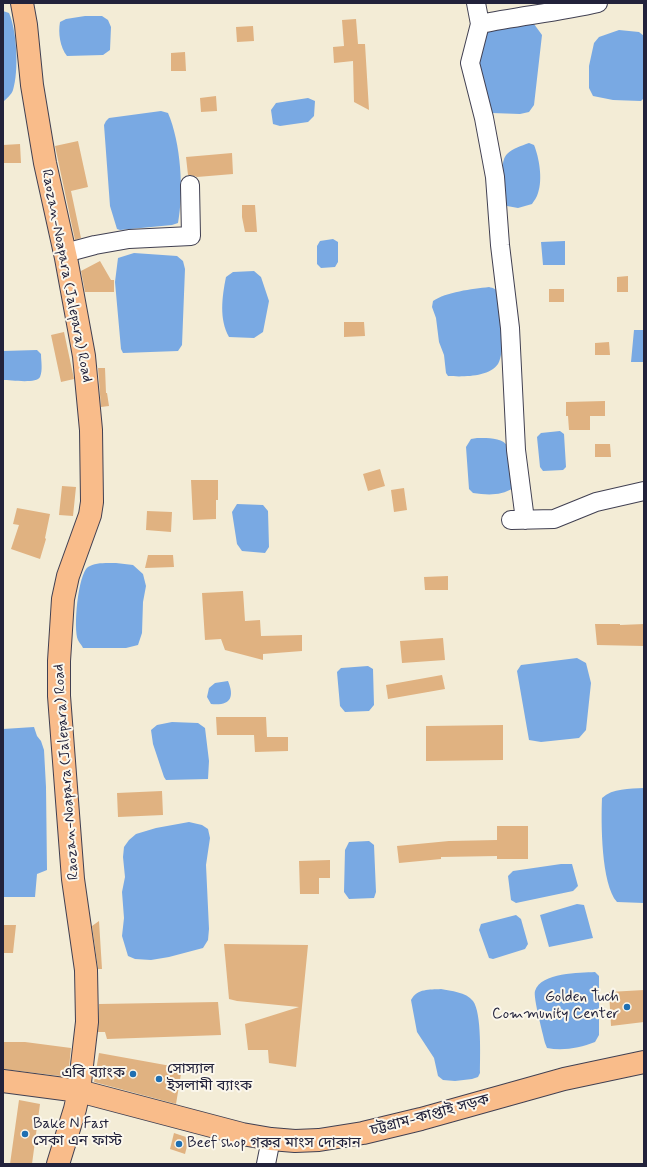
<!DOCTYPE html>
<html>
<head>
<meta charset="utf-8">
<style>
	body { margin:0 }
	#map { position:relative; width:647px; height:1167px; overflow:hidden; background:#f3ecd6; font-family:Mynerve,sans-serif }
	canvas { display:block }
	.frame { position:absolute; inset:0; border:4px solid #22223b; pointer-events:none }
</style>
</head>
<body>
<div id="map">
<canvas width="647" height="1167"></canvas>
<div class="frame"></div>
</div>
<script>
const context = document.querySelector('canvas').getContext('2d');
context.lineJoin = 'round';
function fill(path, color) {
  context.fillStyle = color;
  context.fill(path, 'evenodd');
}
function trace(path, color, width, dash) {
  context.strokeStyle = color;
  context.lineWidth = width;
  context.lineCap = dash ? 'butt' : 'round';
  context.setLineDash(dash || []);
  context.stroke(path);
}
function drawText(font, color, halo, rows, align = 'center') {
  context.font = font + ' Mynerve,"Noto Sans Bengali",sans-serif';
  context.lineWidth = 4;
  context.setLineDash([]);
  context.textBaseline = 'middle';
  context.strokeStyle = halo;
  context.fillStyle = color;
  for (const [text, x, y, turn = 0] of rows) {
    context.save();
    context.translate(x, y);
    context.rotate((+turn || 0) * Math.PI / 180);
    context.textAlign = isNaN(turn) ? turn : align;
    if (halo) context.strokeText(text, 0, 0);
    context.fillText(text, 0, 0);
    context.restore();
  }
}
const water = new Path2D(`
	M3,11L9,13C17,31 19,71 13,90C12,94 6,99 3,102Z
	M85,16H102L108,20L111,27L110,50L103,55L67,56C60,47 58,33 60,22L66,19Z
	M518,21L534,24L542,35L534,105L529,112L520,114L492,113L486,107L481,88L479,58L485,32Z
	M619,30L639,32L644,36V98L641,101L613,100L593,96L589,88V66L594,43L599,37Z
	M308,98L315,101L314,116L308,122L280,126L273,124L271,110L276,103Z
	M161,111L168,113C181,143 184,192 178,223L172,225L120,230L117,229L110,206L104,125L106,121L109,118Z
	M529,143L534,145C539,157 543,179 538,193C537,197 534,201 532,204L518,208L507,206C504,195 498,163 507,154C513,148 521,146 529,143Z
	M333,239L338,242V262L335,267L321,268L317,264V246L320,241Z
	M565,241V265H543L541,242Z
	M134,253L177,256L183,261L185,269L182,345L178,351L123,353L121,349L115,282L118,258Z
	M254,271L261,277L269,301L263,332L254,338L229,337C219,319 222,297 226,277L233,272Z
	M489,287C493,288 497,289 498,293C503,305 505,355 498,364C489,377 463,377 448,376L446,373L444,355L439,342L436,318L432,307L433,301C446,292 472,289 489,287Z
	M634,330H644V362H631Z
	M37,350L41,354C41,361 43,370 40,377C37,384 10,380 3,380V351Z
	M560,431L564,434L566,467L563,470L543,471L540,467L537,437L541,433Z
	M477,438C487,438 503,437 508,447L513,488C501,496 487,495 473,493L469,489L466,447L471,439Z
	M237,504L263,505L268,511L269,547L265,553L242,551L237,544L232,512Z
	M116,563L133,565L143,574L146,586L143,602L142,633L138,645L126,648H83C82,645 79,643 78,640C73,629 78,574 88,567C95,562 108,563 116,563Z
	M577,658L586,663L591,683L586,730L579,738L541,742L529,740L517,671L521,665Z
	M368,666L373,669L374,705L369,711L345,712L340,706L337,672L341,668Z
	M228,681C235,698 230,706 211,704L207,697L209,688L215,683Z
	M172,722L198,723L205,728L209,761L208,779L166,780L164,777L153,744L151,730L157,725Z
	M34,727L37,736L41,741L44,750L46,787L47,870L37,874L35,897H3V729Z
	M644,788V903L617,902C601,884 601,822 602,798C613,788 629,789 644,788Z
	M189,822L202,825L208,829L210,838L206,865L209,929L208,940L203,948L169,957L151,960L135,959L128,956L122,936L124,918L122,892L125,877L123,857L124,847L129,840L136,834L156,828Z
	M369,841L374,845L376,892L374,898L349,899L344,892L345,850L349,842Z
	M561,864H572L578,886L573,891L516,903L511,900L508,876L513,871Z
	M577,904L584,905L593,938L549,947L540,915Z
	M516,915L521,919L528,944L525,949L493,959L489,958L479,930L481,924Z
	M595,972L599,976V1035L595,1042C580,1048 563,1051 547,1048L545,1043C543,1034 533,997 535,991C541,972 580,973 595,972Z
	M441,989C451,991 466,992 473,1001C482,1013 480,1058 480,1073L478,1077L472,1079L455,1081L443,1080L438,1076L434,1058L417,1032L411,1000C418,988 429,990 441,989Z`);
const building = new Path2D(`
	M356,19L358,44H365L369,110L354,102L353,61L334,63L333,47L344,46L342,20Z
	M253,26L254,41L237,42L236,27Z
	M185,52L186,71H171V53Z
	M216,96L217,111L201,112L200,98Z
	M78,141L88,187L71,191L81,238L75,240L55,146Z
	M20,144L21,163H3V145Z
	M232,153L233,174L197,177L195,176L188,175L186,157Z
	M242,205H255L257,232H245L242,217Z
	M100,261L111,280H114V292H85L81,271Z
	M628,276V292H617V277Z
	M549,289H564V302H549Z
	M344,322H364L365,336L344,337Z
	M64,332L74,379L61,382L51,335Z
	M609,342L610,355H595V343Z
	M98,368H105L106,393H107L109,406L101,407Z
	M605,401V416H590V430H569L568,416H566V402Z
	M595,444H610L611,457H595Z
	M380,469L385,486L368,491L363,474Z
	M191,480H218V500H216V519L193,520Z
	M62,486L76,487L73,516L59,515Z
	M404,488L407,510L394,512L391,490Z
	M17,508L50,514L45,538L46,539L40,559L11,549L19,525L13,524Z
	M147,511L172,512L171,532L146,530Z
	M148,555H173L174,567L145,568Z
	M448,576V590H425L424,577Z
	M243,591L245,621L260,620L261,636L302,635V651L263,654V660L225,650L221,639L205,640L202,593Z
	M595,624H620V625L644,624V646L597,645Z
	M443,638L445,660L402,663L400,641Z
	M442,675L445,689L388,699L386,685Z
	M216,717H266L267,737H288V751L255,752L254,735H217Z
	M503,725V760L426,761V726Z
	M162,791L163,815L118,817L117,793Z
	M497,826H528V859H497V856L441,857V859L399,863L397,846L449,841L497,840Z
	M330,860V878H319V894H300L299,861Z
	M99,921L102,969H98L92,926Z
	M3,925H16L13,953H3Z
	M224,944L308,945L296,1067L269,1063L268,1050H248L245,1024L299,1007L237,1001L229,999Z
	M644,990V1022L611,1026L609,992Z
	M218,1002L221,1035L107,1039L105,1032H98L99,1004Z
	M3,1042H25L71,1048L68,1077L3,1069Z
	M99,1053L182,1068L176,1104L94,1082Z
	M19,1100L40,1104L32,1164H10Z
	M174,1133L189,1138L185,1154L170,1149Z`);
const minor = new Path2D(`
	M476,3L480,24L470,63L484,118L495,177L500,245L510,328L516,450L525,520
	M480,24C519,16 559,12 598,3
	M65,253L95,245L129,239L191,236L190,185
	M511,520L554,519L596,502L644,491
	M266,1164L271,1139`);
const major = new Path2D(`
	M22,3L26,25L32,85L45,163L66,258L84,356L91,430L92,502L90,515L68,576L63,599L59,661V696L73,879L86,970L87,1022L79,1091L75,1109L58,1164
	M3,1081L79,1091L242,1134L271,1139L295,1141L319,1140L363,1133L421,1119L564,1079L644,1062`);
const markers = [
	[627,1007,4,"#1f6fb2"],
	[133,1074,4,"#1f6fb2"],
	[159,1079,4,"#1f6fb2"],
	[25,1134,4,"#1f6fb2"],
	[179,1144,4,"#1f6fb2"]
];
const streetNames = [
	["Raozan-Noapara (Jalepara) Road",66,276,79],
	["Raozan-Noapara (Jalepara) Road",67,772,-94],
	["চট্টগ্রাম-কাপ্তাই সড়ক",430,1116,-15]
];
const poiNames = [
	["Golden Tuch",619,998,"right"],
	["Community Center",619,1015,"right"],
	["সোস্যাল",167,1070],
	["ইসলামী ব্যাংক",167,1087],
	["এবি ব্যাংক",125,1074,"right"],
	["Bake N Fast",33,1125],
	["সেকা এন ফাস্ট",33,1142],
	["Beef shop গরুর মাংস দোকান",187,1144]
];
fill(water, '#79a9e3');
fill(building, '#e0b281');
trace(minor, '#414052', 20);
trace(major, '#414052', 24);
trace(minor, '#fff', 18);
trace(major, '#f9bc8a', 22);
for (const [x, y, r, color] of markers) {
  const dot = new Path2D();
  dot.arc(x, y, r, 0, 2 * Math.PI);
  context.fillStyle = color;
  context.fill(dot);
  trace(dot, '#fbf7ec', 1.5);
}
drawText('15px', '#22223b', '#fbf7ec', streetNames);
drawText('15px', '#22223b', '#fbf7ec', poiNames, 'left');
</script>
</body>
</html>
